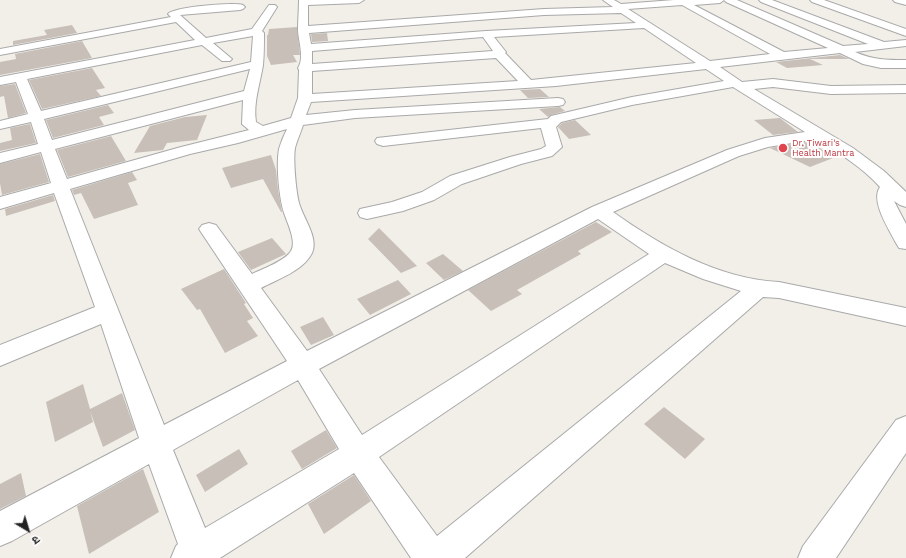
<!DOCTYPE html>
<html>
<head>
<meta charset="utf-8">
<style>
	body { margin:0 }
	#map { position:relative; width:906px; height:558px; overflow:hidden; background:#f2efe9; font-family:"Work Sans","Noto Sans Devanagari",sans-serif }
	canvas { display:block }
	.north { position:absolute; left:8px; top:510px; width:40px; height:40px; -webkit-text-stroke:3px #fff; paint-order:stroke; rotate:142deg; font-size:11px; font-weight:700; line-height:16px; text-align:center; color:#222 }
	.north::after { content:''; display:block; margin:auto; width:14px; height:18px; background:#222; clip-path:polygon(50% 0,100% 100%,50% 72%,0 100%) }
</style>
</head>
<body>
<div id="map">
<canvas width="906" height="558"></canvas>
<div class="north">उ</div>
</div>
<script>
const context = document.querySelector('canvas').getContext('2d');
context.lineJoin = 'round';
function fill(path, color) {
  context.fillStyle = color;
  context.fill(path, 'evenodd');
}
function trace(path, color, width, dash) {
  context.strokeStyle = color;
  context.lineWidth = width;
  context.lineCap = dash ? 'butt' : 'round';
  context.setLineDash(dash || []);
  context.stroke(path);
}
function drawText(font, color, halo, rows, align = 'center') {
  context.font = font + ' "Work Sans",sans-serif';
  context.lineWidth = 4;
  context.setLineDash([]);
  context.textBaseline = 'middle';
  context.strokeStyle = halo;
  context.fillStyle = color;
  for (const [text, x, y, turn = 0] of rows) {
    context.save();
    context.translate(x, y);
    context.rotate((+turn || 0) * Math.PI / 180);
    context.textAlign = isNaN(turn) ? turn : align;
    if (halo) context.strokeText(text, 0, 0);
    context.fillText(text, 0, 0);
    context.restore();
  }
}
const building = new Path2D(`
	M72,25L77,33L13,45V41L47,35L44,30Z
	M297,27L300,55H293L297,62L271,65L267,56V35H268L269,29Z
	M327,33L328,41L312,42L311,34Z
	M82,41L92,58L0,75V62L16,59L15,54Z
	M840,55L849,59H810L823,65L787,68L776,62Z
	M92,68L105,88L96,90L101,96L42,109L29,80Z
	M15,84L26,113L8,118L4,96L0,97V86Z
	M540,89L549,97L528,98L520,90Z
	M108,105L114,113L99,117L104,125L53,138L46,120Z
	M560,107L565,111L551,115L548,117L539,109Z
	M207,115L197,140L167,143L163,150L134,153L150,126L185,117Z
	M780,118L798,132L773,135L754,120Z
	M575,120L591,135L569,139L558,127L562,123Z
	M30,124L36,143L0,151V143L12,140L10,128Z
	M111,136L126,161L68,177L57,150Z
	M811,141L833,158L810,167L770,148Z
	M40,154L49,182L2,195L0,183V164Z
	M271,155L276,170L278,190L282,212H281L263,179L231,188L222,168Z
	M132,172L137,180L128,183L138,205L94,219L81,193L74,195L72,190Z
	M53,195L55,201L6,216L5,209Z
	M596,222L612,232L578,251L581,254L517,290L522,294L491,311L468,290Z
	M379,228L417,266L401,273L368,239Z
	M272,238L286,254L251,270L238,252Z
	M443,254L463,271L444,280L426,263Z
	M224,269L246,303L244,304L253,318L247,321L258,336L225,353L200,309L197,310L181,289Z
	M398,280L411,294L370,315L357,299Z
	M323,317L334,335L311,345L300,327Z
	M83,384L90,409L122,393L135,430L103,447L90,411L93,422L55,442L46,402Z
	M664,407L705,439L685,459L644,424Z
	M326,430L337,448L302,469L291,451Z
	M239,449L248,464L205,492L196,475Z
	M143,469L159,512L89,554L77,506Z
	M21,473L26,496L0,509V484Z
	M354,475L371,501L324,534L308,504Z`);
const minor = new Path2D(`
	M299,0H364L359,3L308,5V26L544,9L613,7L603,0H614L621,4L674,0H737L843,46L868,44L761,2L759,0H772L884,42L906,40V46L855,52C874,60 886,60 906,60V68H881L863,64L840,53L720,67L742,82L773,79L831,86L906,85V93L831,94L773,87L754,89L853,148L884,171L906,192V207L900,205L894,201L906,224V249L899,248L896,243C889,229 870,201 880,187C862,167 839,153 816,139L768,147L739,156L613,212C661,246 718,279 779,282L906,308V326L779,298L763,297L465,558H411L354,473L220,558H171L176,546L178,544L149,464L12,541L0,546V511L139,438L101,324L0,366V345L95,307L54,193L0,209V197L51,183L41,152L0,163V153L38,144L31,122L0,129V121L28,114L16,82L0,85V77L195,40L176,22L0,55V49L171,17L168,14C174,7 233,2 243,5L245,7L243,9L240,10L180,15L206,38L252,29L269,5H275L277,7L262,31L264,33C264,44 264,55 263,65C260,84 253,103 256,122L263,126L291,118L298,98L299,70L298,68C305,57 298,41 298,29C298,20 299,10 299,0ZM724,0L726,2L828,48L784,52L694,5L720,3ZM682,5L770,54L710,61L628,9ZM621,13L636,23L486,31L311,44L309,33L544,15ZM644,28L696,63L531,80L505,53L506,52L494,37ZM253,36L251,62L41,111L27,79L202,45L222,61H230L232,59L213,43ZM483,37L493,51L312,64V51ZM496,58L518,81L312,94V71ZM250,69L244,91L52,140L44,119ZM706,69L724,81L632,97L551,116L548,119L377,138L375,141L377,144L383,146L541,128L546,146L541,149L510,157L450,176L422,192L392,202L360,209L358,213L360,217L367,219L403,211L434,200L462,184L521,164L552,156L562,147L556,127L561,122L632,105L733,87L805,132L765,138L727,150L592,207L307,351L261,288C278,279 303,271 312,253C319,238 303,218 299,203C296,191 293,160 295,148C297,140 301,132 303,125L355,118L558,106L563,105L565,102L563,99L558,98L355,110L306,115L311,102L556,86ZM243,100L242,124L249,130L181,147L67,179L55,149ZM287,129C284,135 281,142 279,149C276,165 279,197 284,213C287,222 297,242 291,251C285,261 262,269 252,274L216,225L209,223L202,225L199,229L287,361L164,425L70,189L190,154L238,143ZM598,219L649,254L362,435L319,369ZM665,263L703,279L741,291L437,536L379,457ZM298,380L339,449L205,528L173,450Z
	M810,0H824L906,29V36L812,2Z
	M893,0H906V5L895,2Z
	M906,416V453L836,558H798L803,546L896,420Z`);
const markers = [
	[783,148,5,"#e0444e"]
];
const farHealthnames = [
	["Dr. Tiwari's",792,143],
	["Health Mantra",792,153]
];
fill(building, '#c7bfb8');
trace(minor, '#a9a9a9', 2);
fill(minor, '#fff');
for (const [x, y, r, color] of markers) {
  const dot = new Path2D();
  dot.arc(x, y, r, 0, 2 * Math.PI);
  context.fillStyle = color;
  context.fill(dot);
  trace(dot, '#fff', 1.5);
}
drawText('9px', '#be3a42', '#fff', farHealthnames, 'left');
</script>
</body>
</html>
